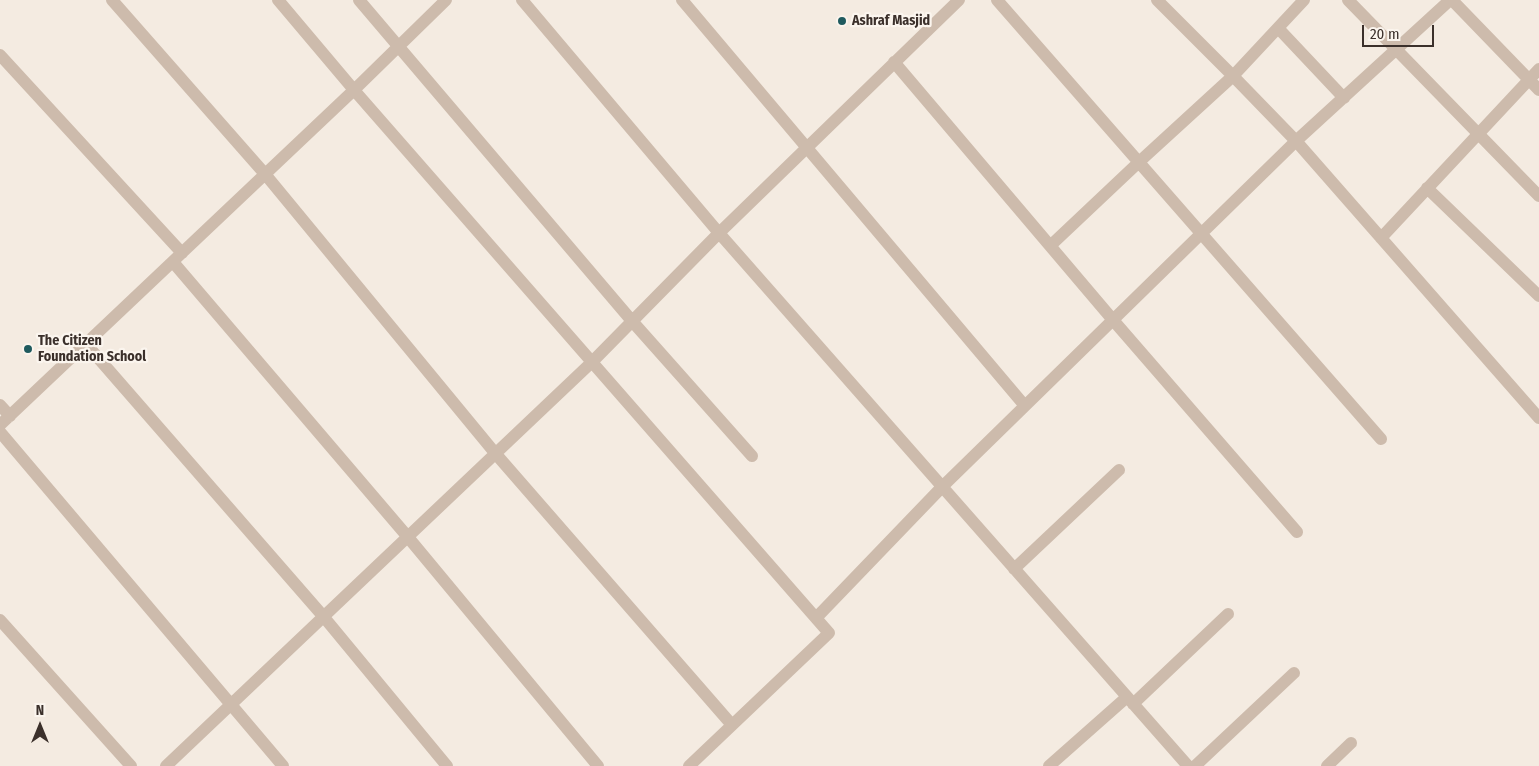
<!DOCTYPE html>
<html>
<head>
<meta charset="utf-8">
<style>
	body { margin:0 }
	#map { position:relative; width:1539px; height:766px; overflow:hidden; background:#f4ebe1; font-family:"Fira Sans Condensed",sans-serif }
	canvas { display:block }
	.north { position:absolute; left:15px; top:701px; width:50px; height:50px; -webkit-text-stroke:4px #fbf5ee; paint-order:stroke; rotate:0deg; font-size:14px; font-weight:700; line-height:20px; text-align:center; color:#3b302b }
	.north::after { content:''; display:block; margin:auto; width:18px; height:22px; background:#3b302b; clip-path:polygon(50% 0,100% 100%,50% 72%,0 100%) }
	.scale { position:absolute; left:1362px; top:25px; width:72px; height:22px; box-sizing:border-box; border:2px solid #3b302b; border-top:0; padding-left:6px; font-size:15px; line-height:18px; white-space:nowrap; color:#3b302b; -webkit-text-stroke:4px #fbf5ee; paint-order:stroke }
</style>
</head>
<body>
<div id="map">
<canvas width="1539" height="766"></canvas>
<div class="north">N</div>
<div class="scale">20 m</div>
</div>
<script>
const context = document.querySelector('canvas').getContext('2d');
context.lineJoin = 'round';
function trace(path, color, width, dash) {
  context.strokeStyle = color;
  context.lineWidth = width;
  context.lineCap = dash ? 'butt' : 'round';
  context.setLineDash(dash || []);
  context.stroke(path);
}
function drawText(font, color, halo, rows, align = 'center') {
  context.font = font + ' "Fira Sans Condensed",sans-serif';
  context.lineWidth = 4.5;
  context.setLineDash([]);
  context.textBaseline = 'middle';
  context.strokeStyle = halo;
  context.fillStyle = color;
  for (const [text, x, y, turn = 0] of rows) {
    context.save();
    context.translate(x, y);
    context.rotate((+turn || 0) * Math.PI / 180);
    context.textAlign = isNaN(turn) ? turn : align;
    if (halo) context.strokeText(text, 0, 0);
    context.fillText(text, 0, 0);
    context.restore();
  }
}
const minor = new Path2D(`
	M112,0L265,174L495,453L732,725
	M278,0L354,90L829,633L689,766
	M359,0L632,321L752,456
	M522,0L719,233L1188,766
	M682,0L1025,406
	M997,0L1381,439
	M1157,0L1233,76L1296,141L1539,418
	M1348,0L1539,196
	M1452,0L1539,90
	M1278,28L1344,98
	M0,55L182,253
	M894,62L1113,320L1297,532
	M1427,188L1539,296
	M1381,238L1539,69
	M1050,246L1139,162L1233,76L1304,0
	M173,262L407,536L598,766
	M86,344L323,616L447,766
	M0,405L10,416
	M0,425L354,90L446,0
	M0,432L283,766
	M1014,569L1119,470
	M816,618L942,487L1296,141L1450,0
	M0,620L131,766
	M1133,704L1228,614
	M166,766L592,362L719,233L959,0
	M1049,766L1127,697
	M1195,766L1294,673
	M1327,766L1351,743`);
const markers = [
	[842,21,5,"#1f5a5e"],
	[28,349,5,"#1f5a5e"]
];
const poiNames = [
	["Ashraf Masjid",852,21],
	["The Citizen",38,341],
	["Foundation School",38,357]
];
trace(minor, '#cdbbac', 12);
for (const [x, y, r, color] of markers) {
  const dot = new Path2D();
  dot.arc(x, y, r, 0, 2 * Math.PI);
  context.fillStyle = color;
  context.fill(dot);
  trace(dot, '#fbf5ee', 2);
}
drawText('bold 14px', '#3b302b', '#fbf5ee', poiNames, 'left');
</script>
</body>
</html>
